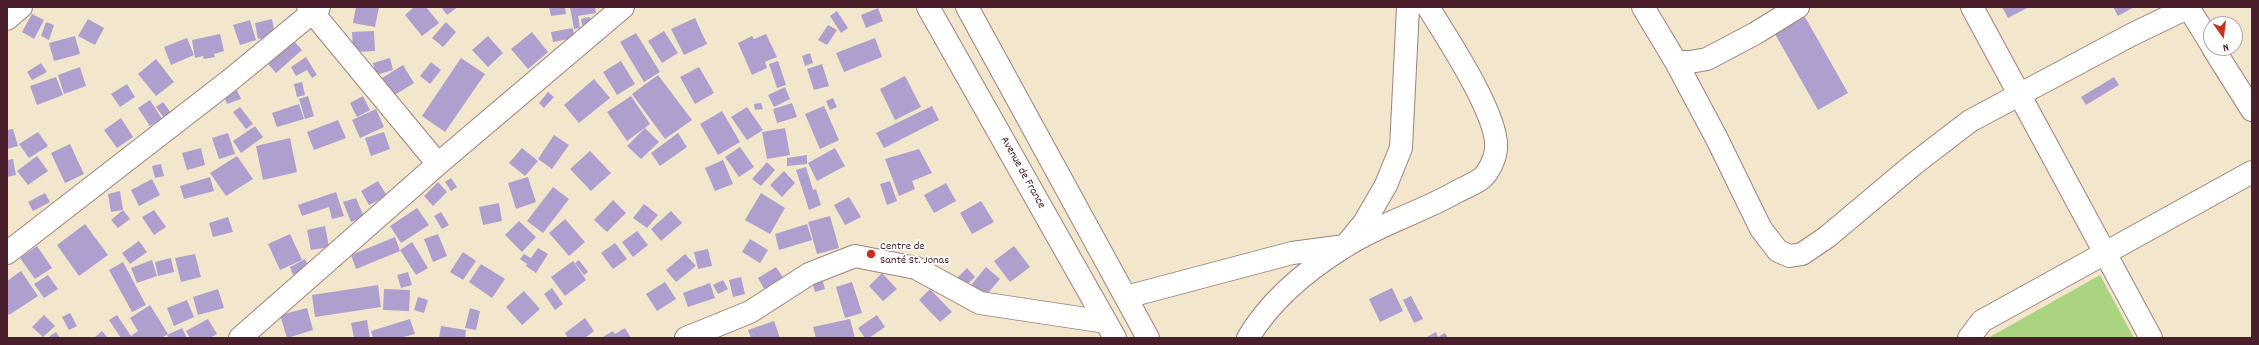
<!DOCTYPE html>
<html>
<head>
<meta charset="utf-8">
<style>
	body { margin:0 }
	#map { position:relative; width:2259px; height:345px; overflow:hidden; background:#f2e6cc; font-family:Dekko,sans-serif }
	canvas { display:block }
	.frame { position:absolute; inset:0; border:8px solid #4a1f2b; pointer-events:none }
	.north { position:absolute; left:2203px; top:16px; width:40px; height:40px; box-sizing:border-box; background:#fff; border:1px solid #b7a5aa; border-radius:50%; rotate:166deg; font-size:11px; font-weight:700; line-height:16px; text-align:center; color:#4a1f2b }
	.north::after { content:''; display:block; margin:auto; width:14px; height:18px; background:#c8321e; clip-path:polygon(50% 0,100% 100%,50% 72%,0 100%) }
</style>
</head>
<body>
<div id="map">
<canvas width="2259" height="345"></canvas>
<div class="frame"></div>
<div class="north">N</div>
</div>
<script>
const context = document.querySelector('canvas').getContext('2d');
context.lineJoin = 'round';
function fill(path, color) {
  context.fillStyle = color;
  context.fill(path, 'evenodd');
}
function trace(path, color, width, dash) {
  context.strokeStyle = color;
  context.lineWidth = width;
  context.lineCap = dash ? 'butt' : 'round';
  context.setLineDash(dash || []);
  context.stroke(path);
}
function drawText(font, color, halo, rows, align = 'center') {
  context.font = font + ' Dekko,sans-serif';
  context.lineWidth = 3.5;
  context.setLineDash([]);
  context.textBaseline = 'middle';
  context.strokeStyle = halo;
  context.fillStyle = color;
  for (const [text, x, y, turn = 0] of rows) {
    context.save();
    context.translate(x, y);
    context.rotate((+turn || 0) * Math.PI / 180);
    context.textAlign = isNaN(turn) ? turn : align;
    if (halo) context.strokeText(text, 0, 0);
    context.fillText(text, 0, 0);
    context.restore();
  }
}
const green = new Path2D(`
	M2100,275L2134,338H1988Z`);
const building = new Path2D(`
	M356,7H379L375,27L353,23Z
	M414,7H426L439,23L422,36L405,15Z
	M441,7H458L447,15Z
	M549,7H565L566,14L551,16Z
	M570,7H595L596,13L578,16L580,28L574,29Z
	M2002,7H2029L2008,18Z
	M2113,7H2134L2118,16Z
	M878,8L883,21L866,28L861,15Z
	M837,11L848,28L841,33L830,16Z
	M32,14L44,20L34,39L22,32Z
	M590,17L592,27L583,29L581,19Z
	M1805,17L1848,93L1818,110L1775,34Z
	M695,18L707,44L684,55L671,29Z
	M88,19L104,28L95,45L78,36Z
	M272,19L275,36L258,39L255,23Z
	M250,20L256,40L240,45L233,25Z
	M46,22L54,25L49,40L41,36Z
	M446,22L456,32L443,47L432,38Z
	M828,25L837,30L827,45L818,40Z
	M573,28L574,38L553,42L551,32Z
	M374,31L375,51L353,52L352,32Z
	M664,31L678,53L662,63L648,41Z
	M532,32L548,52L528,69L511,49Z
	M636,33L660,72L644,82L620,42Z
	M220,34L224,51L214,54L215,57L204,59L203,56L195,58L192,40Z
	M766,34L777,57L765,62L767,68L752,75L738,43L752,36L754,39Z
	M75,36L80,54L54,61L49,43Z
	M488,36L503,53L488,67L472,50Z
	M187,38L194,55L171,65L164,47Z
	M875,38L882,57L844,72L836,53Z
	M294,41L302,50L276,73L268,64Z
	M810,53L813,63L805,66L802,56Z
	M306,57L317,75L312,78L307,70L296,76L291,67Z
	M390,58L393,70L376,75L373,63Z
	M461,58L485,74L445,132L422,116Z
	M156,59L174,82L156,96L138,74Z
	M621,61L635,84L617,95L603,72Z
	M778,61L786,85L777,88L769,64Z
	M431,62L441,70L430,84L420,76Z
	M41,63L47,72L32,80L27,72Z
	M822,64L829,86L814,90L807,69Z
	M403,65L414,83L393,96L382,78Z
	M80,67L86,86L64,94L58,75Z
	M699,67L714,93L695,104L680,77Z
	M658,75L692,120L665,139L632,94Z
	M905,76L921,107L895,120L880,89Z
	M56,77L63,95L37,105L30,86Z
	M2114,77L2119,85L2086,105L2081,97Z
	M594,79L610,98L579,123L564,105Z
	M302,82L305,95L297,97L294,84Z
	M127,84L135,97L120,107L111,94Z
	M785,87L790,99L774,107L768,95Z
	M237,90L241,99L227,104L224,96Z
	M548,92L554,97L544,108L539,103Z
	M308,96L314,116L305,119L299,99Z
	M363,96L370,110L357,117L350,103Z
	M631,96L650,124L627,141L607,112Z
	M833,98L837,107L830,110L826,101Z
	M150,100L162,119L150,126L138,108Z
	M163,102L171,113L164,118L156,107Z
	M761,103L763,109L755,110L754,104Z
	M792,103L797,117L777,123L773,109Z
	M299,104L304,119L277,127L272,113Z
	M824,106L839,140L820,149L805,114Z
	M932,106L939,120L884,148L876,133Z
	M240,107L253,124L246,129L233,112Z
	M747,107L763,130L747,140L731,117Z
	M376,109L384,127L360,138L352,120Z
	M722,111L740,142L718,155L700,124Z
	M121,118L133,137L117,148L104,130Z
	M338,120L346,138L314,150L307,132Z
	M255,126L263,137L241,153L233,141Z
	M645,128L659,142L641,159L627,146Z
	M785,128L790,155L767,159L762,132Z
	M13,129L18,146L7,149V130Z
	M38,132L48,146L29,158L19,144Z
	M384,132L390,149L371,156L365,138Z
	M228,133L235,154L219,159L212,138Z
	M678,133L687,147L660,166L651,153Z
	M554,135L569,145L552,169L538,159Z
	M290,138L297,172L263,180L256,146Z
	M70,144L84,174L65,183L51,153Z
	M740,147L754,167L739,177L725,157Z
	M201,148L205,165L187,170L182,153Z
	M522,148L538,161L525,176L509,163Z
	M835,148L845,166L817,181L808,163Z
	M919,149L932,173L912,181L915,189L899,196L885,159Z
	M590,151L611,173L591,191L570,169Z
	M807,155V164L787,166V158Z
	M37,156L48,171L28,185L17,171Z
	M237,156L253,179L226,196L210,173Z
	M13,159L16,175L7,177V160Z
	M723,160L733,184L715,191L705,168Z
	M767,162L775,170L761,186L752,179Z
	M161,164L164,176L155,178L152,166Z
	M806,167L813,190L816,189L821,205L809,210L796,170Z
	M784,171L795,183L782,197L770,185Z
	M210,177L214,191L184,199L180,186Z
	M528,177L536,202L516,209L508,183Z
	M451,178L457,187L451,191L445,182Z
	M152,179L160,195L139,206L131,190Z
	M378,181L387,196L369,205L361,191Z
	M890,181L897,201L887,205L880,184Z
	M438,182L447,192L433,206L424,196Z
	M946,183L956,201L934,213L924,195Z
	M553,187L569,199L543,233L527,221Z
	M120,191L123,210L111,212L108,194Z
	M336,192L344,216L332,219L329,207L302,216L298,205Z
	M45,193L50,202L33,211L28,202Z
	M761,193L785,208L770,234L745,220Z
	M849,197L861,217L845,225L834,205Z
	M356,198L364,217L351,222L343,202Z
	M613,200L626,213L607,232L594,220Z
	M981,201L994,222L972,234L960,213Z
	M499,203L502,221L483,225L479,207Z
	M644,204L658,215L647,228L633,218Z
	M417,208L429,225L401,243L390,226Z
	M123,210L130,219L118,228L111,220Z
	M154,210L166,227L154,235L142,217Z
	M671,211L682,223L661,241L651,229Z
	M441,212L449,225L442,229L434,216Z
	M830,216L839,248L817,254L808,222Z
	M228,217L233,232L213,237L209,223Z
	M565,219L585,242L569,256L549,233Z
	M519,221L536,237L522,252L505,235Z
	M85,224L108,255L79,276L57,245Z
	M807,224L812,240L779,250L775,234Z
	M325,226L329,247L311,250L307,230Z
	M637,231L648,245L633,257L622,242Z
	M290,234L302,260L280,270L268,244Z
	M438,234L447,256L433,262L424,239Z
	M395,237L400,251L356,269L351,255Z
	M750,239L768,250L760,263L742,252Z
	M139,241L147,252L130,264L122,253Z
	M412,242L428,268L416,275L400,250Z
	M615,243L627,259L613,269L601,253Z
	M37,246L52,268L35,279L20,258Z
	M1014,246L1030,267L1010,282L994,261Z
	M538,248L548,254L536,273L526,266L527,264L520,259L524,254L531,258Z
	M708,249L712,266L698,269L694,252Z
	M463,252L476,261L463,280L450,272Z
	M195,254L201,277L181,282L175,258Z
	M685,254L696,266L676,282L666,270Z
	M171,258L174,272L158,276L155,262Z
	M305,259L309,267L293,275L290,267Z
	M152,260L157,276L137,283L131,268Z
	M579,260L588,272L584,275L575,263Z
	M573,261L586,280L565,296L551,277Z
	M123,262L146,305L132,312L109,270Z
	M481,264L505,279L492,298L469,282Z
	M776,267L785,280L766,292L758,278Z
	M986,267L1000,279L981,301L967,290Z
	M967,268L975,277L961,290L953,282Z
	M21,271L38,296L9,315L7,312V281Z
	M408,272L412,285L401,288L397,275Z
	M882,273L897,289L883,301L869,286Z
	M48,275L58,289L44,298L34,284Z
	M821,275L825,289L815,292L811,278Z
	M741,277L745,294L733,297L729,280Z
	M723,280L728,289L718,294L713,285Z
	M665,282L676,299L657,311L646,294Z
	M852,282L862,313L845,318L836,287Z
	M710,283L715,298L688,307L683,293Z
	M378,285L381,307L315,317L312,295Z
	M552,288L563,304L555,310L544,294Z
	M1392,288L1403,311L1380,322L1369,299Z
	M218,289L224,308L198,315L193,297Z
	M384,289L410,290L409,311L383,310Z
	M930,289L952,312L940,322L919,300Z
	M524,291L540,309L522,325L506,307Z
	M1411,296L1423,319L1414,323L1403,300Z
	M418,297L428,300L424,313L414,310Z
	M187,300L194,317L174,326L167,308Z
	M150,305L168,334L161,338H121L109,320L117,315L131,336L138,331L130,318Z
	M307,308L313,330L287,338L280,315Z
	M470,308L480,311L476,330L465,328Z
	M70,313L77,326L69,330L62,317Z
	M44,315L55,326L43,337L32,327Z
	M877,315L885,327L869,338H865L858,328Z
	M585,318L594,331L585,338H568L565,333Z
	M208,319L217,334L210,338H190L186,331Z
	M410,319L415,334L400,338H373L371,331Z
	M850,319L855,338H816L813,327Z
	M367,320L370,338H354L351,323Z
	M774,321L780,338H751L748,330Z
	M441,326L466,330L465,338H439Z
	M182,328L187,338H169L167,335Z
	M625,328L631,338H601L613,331L615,334Z
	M102,331L108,338H94Z
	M56,332L60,338H47Z
	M1436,332L1438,337L1445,333L1448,338H1425Z`);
const minor = new Path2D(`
	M308,7L438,164
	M967,7L1148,338
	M1643,7L1676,62L1717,139L1761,229L1778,251L1790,256L1802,254L1827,237L1914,164L1970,121L2131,35L2189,7
	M1972,7L2151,338
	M2188,7L2211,44
	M7,19L21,7
	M2213,48L2252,110
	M1676,62H1690L1707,59L1756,33L1798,7
	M7,253L229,81L319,7
	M1126,297L1292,253L1345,246L1364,223L1386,185L1401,148L1408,7
	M240,338L438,164L623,7
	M686,338L750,312L809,274L855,256L916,268L980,303L1106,322
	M1248,338C1270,301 1307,270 1344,247C1379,224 1422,212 1458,191C1466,187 1476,183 1482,178C1489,172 1496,157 1496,148C1499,116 1446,36 1428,7
	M1969,338L1982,321L2252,172`);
const major = new Path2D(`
	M928,7L1115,338`);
const markers = [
	[871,254,5,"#c8321e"]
];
const streetNames = [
	["Avenue de France",1022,173,61]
];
const poiNames = [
	["Centre de",880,247],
	["Santé St. Jonas",880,261]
];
fill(green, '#aad47f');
fill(building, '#af9fcf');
trace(minor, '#9e827c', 24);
trace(major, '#9e827c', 24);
trace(minor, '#fff', 22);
trace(major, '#fff', 22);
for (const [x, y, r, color] of markers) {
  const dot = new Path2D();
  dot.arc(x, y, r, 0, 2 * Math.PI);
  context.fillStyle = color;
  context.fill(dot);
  trace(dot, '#fff', 1.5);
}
drawText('12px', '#4a1f2b', '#fff', streetNames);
drawText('12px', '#4a1f2b', '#fff', poiNames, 'left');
</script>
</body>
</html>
